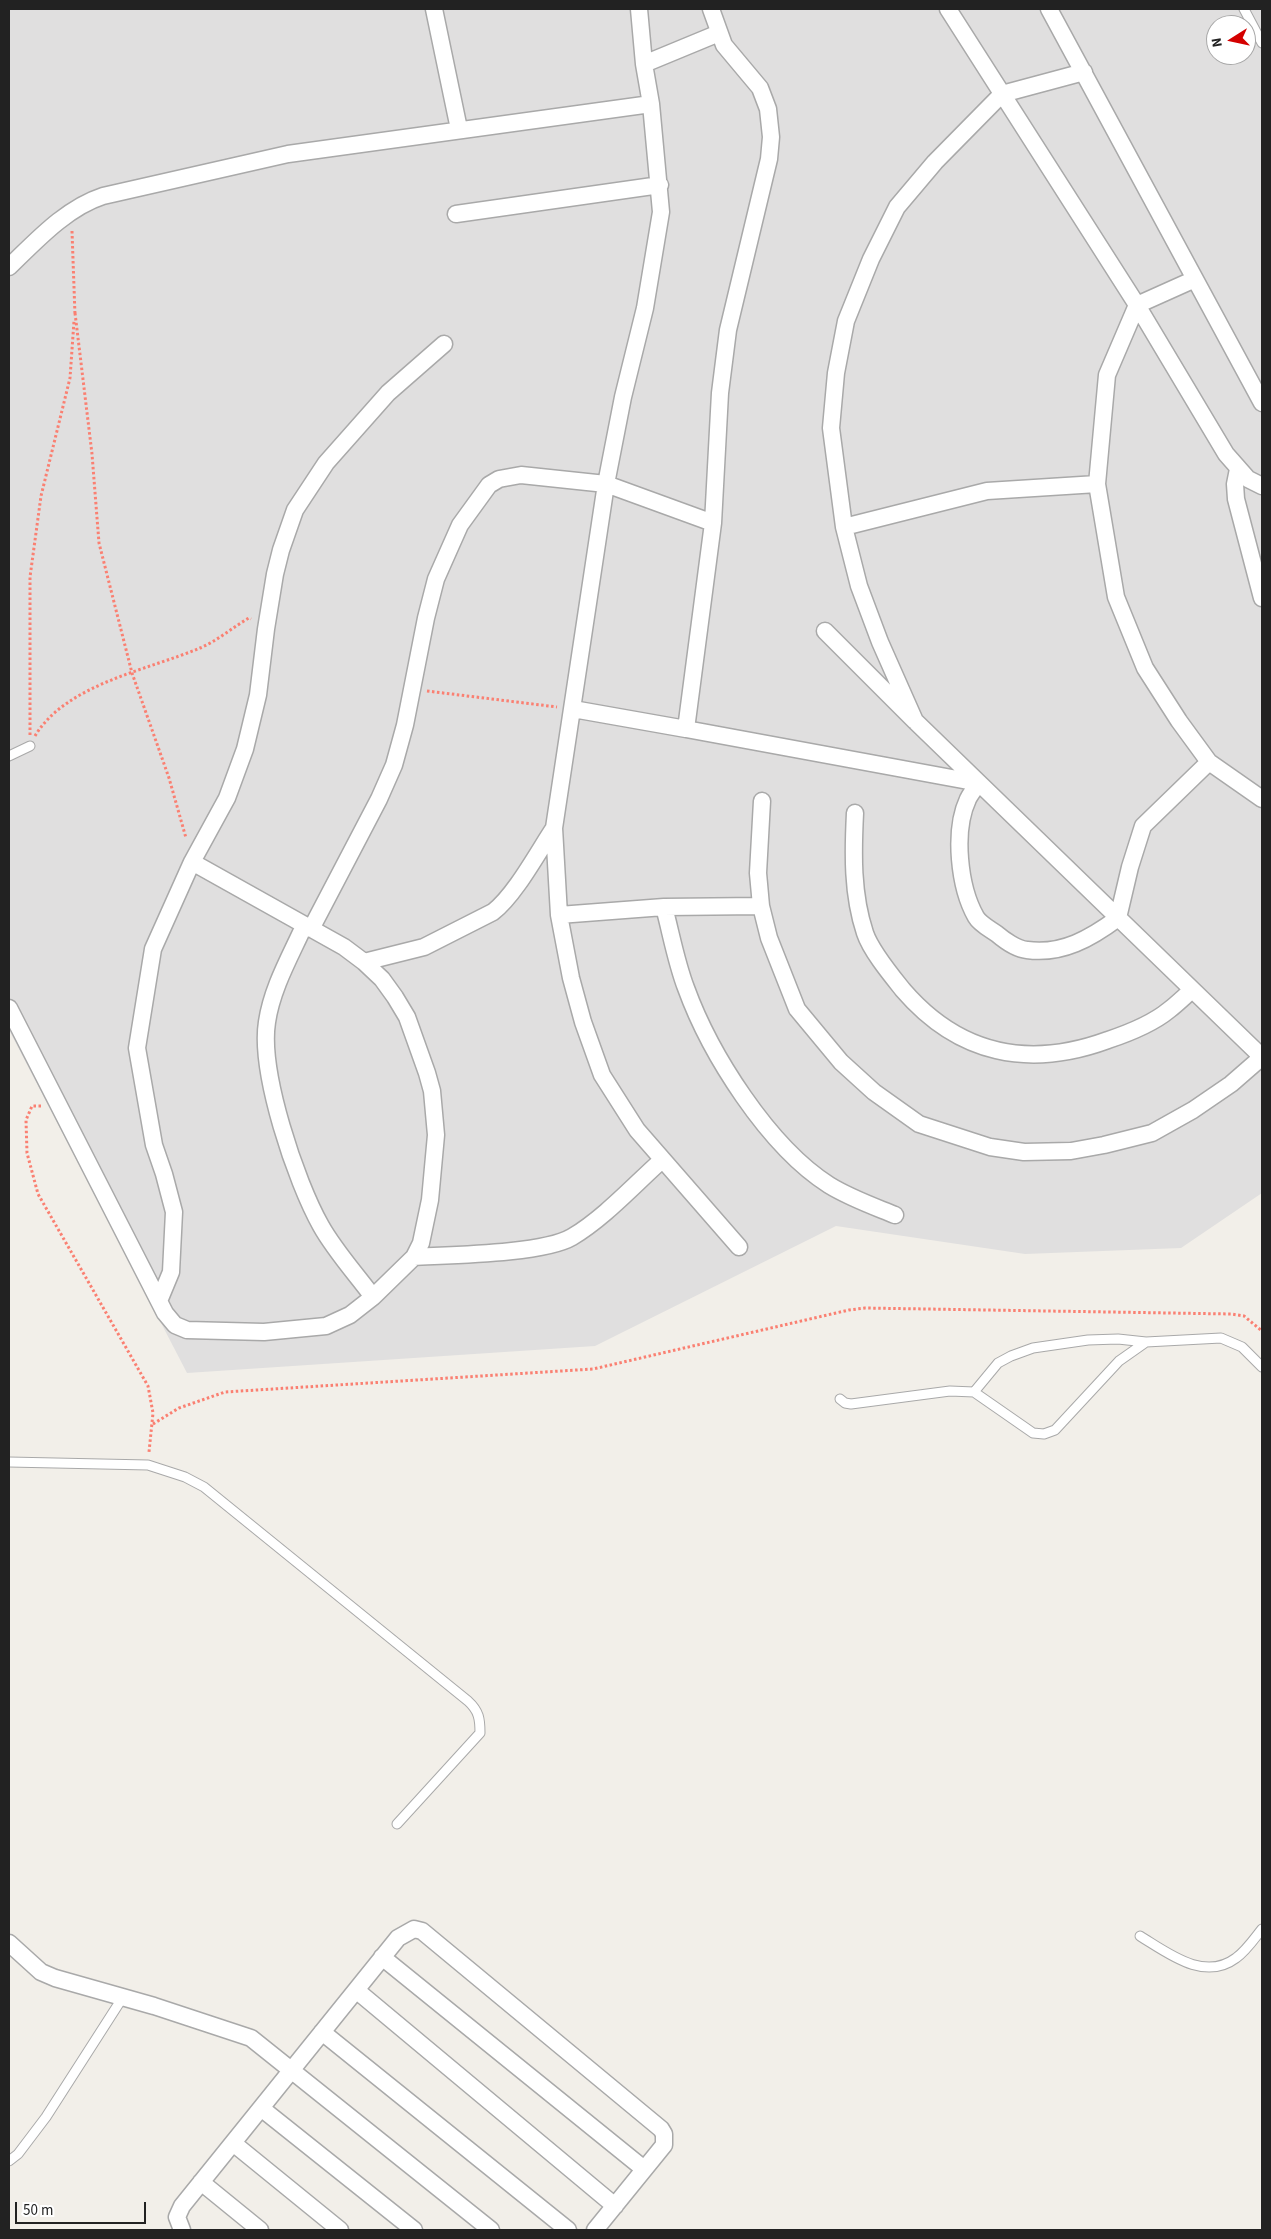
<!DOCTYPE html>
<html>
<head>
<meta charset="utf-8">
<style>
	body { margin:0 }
	#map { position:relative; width:1271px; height:2239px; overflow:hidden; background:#f2efe9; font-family:"Source Sans 3",sans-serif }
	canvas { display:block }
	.frame { position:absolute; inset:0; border:10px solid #222; pointer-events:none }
	.north { position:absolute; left:1206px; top:15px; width:50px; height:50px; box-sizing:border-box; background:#fff; border:1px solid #a7a7a7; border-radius:50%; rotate:260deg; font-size:14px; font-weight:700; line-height:20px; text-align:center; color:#222 }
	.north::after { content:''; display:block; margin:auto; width:18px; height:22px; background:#d40000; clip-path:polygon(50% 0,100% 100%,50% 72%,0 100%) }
	.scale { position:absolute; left:15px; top:2202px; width:131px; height:22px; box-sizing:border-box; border:2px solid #222; border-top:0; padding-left:6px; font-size:15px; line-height:18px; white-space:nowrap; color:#222; -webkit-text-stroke:4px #fff; paint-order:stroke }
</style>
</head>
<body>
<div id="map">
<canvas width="1271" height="2239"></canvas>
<div class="frame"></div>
<div class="north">N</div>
<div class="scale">50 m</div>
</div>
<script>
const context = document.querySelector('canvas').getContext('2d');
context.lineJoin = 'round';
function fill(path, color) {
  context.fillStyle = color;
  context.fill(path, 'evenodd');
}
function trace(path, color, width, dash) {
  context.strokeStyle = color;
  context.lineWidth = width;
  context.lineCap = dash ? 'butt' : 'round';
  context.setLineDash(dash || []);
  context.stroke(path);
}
const residential = new Path2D(`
	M9,9H1262V1193L1181,1248L1025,1254L836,1226L595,1346L187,1373L9,1030ZM1216,25H1246V55H1216Z`);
const path = new Path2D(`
	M72,231L75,315
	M75,313L92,454L99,543L132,673L169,778L186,838
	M427,691L557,707
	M30,735V577L41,496L70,378L74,321
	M35,736C66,684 148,670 200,648C217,641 233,627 249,618L251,619
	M41,1106H32L26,1120L27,1153L38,1194L148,1386L153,1413L149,1452
	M153,1424L179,1408L225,1392L593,1369L849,1310L865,1308L1231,1314L1244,1316L1262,1331`);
const service = new Path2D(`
	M1244,9L1262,43
	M9,756L30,746
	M974,1392L998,1363L1011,1356L1033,1348L1088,1340L1118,1339L1146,1342L1221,1338L1242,1347L1262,1367
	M840,1399L845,1403L851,1404L950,1391L974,1392L1033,1433L1044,1434L1055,1430L1119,1361L1146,1342
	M9,1462L148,1465L185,1477L204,1487L468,1701C479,1711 480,1719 480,1733L397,1824
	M1140,1936C1168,1953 1204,1982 1236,1958C1246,1951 1254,1939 1262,1929
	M9,2161L18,2154L46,2117L123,1997`);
const minor = new Path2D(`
	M434,9L459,129
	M639,9L644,64L651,104L661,212L645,308L623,397L606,484L554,828L559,915L571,978L583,1022L602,1075L637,1130L739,1247
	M711,9L724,45L760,88L768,109L771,137L769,159L728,330L720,393L713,523L686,729L979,783C975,788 971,793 968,799C953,831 959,887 976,917C980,924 990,929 997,934C1004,940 1017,949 1027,950C1062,955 1091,938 1118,918L1130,867L1143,826L1209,762
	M948,9L1137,305L1226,454L1248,479L1262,486
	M1049,9L1262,403
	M644,64L719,33
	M456,214L660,185
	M9,267C36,241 66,208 103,196L288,154L651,104
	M1195,279L1137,305L1107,375L1097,484L1116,597L1145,668L1179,721L1209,762L1262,799
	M1238,469L1235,484L1236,499L1262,598
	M844,527L987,491L1097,484
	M825,631L915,721L1262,1057
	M573,709L686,729
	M915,721L880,642L859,586L844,527L831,428L836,373L846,321L871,259L897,207L935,162L1002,94L1084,72
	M762,801L758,873L761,906L769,938L797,1009L841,1062L874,1092L919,1124L990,1147L1024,1152L1071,1151L1104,1145L1152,1133L1193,1110L1231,1084L1262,1057
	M855,813C853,853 852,894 865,933C871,951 891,975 903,990C959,1055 1029,1069 1108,1040C1129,1033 1152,1024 1169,1010C1177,1004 1185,996 1192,990
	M664,907C671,933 676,962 686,988C710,1054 768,1146 829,1185C850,1198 873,1206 895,1215
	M559,915L664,907L761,906
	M304,926C290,957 272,988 267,1022C259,1072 296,1182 321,1226C335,1251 356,1274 373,1297
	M311,929L379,799L394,765L405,725L426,618L436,579L460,525L489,485L499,479L521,475L606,484L713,523
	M364,962L424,947L493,912C515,895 538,852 554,828
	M9,1008L165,1313L175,1325L187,1330L264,1332L326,1326L350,1315L373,1297L414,1257L421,1243L430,1200L436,1135L432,1091L427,1073L407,1017L395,997L382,979L364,962L344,947L192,862
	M414,1257C451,1255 543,1254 572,1237C604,1218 634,1185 662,1160
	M159,1301L171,1272L174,1212L164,1174L154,1145L137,1048L153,949L192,862L227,798L245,749L258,695L266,629L275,574L281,550L295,510L326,463L388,393L444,344
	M9,1943L41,1972L55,1978L154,2006L251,2038L491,2230
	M382,1957L644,2169
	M356,1990L615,2206
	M322,2032L568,2230
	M261,2108L414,2230
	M233,2143L340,2230
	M201,2182L260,2230
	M182,2230L177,2217L182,2206L398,1938L414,1929L422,1931L661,2129L664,2134V2145L595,2230`);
fill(residential, '#e0dfdf');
trace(service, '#a9a9a9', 11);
trace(minor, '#a9a9a9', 19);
trace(path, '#fa8072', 3, [2.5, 2.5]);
trace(service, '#fff', 9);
trace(minor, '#fff', 16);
</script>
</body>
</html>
